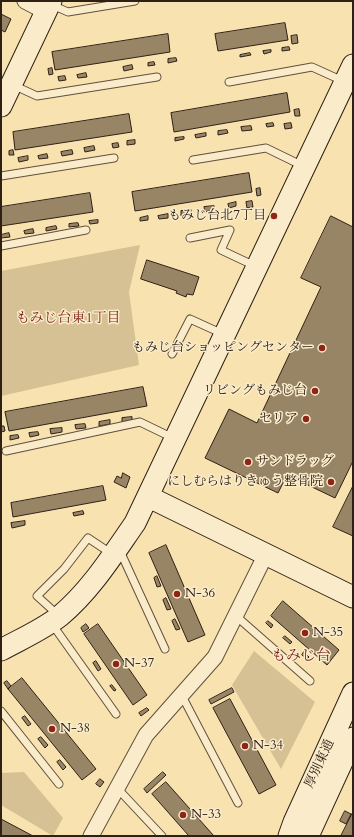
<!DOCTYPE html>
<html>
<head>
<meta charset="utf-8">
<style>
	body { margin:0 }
	#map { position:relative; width:354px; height:837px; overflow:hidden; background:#f8e2af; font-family:Cardo,serif }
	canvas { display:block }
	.frame { position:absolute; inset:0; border:2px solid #2f2016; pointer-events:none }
</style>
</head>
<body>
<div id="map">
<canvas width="354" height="837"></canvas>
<div class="frame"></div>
</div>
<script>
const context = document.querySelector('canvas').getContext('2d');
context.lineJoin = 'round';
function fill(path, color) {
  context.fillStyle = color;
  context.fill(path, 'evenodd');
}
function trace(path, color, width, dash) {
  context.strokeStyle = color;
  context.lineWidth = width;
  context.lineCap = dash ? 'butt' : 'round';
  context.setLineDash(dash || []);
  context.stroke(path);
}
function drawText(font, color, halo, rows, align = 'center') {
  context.font = font + ' Cardo,"Noto Serif JP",serif';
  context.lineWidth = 3;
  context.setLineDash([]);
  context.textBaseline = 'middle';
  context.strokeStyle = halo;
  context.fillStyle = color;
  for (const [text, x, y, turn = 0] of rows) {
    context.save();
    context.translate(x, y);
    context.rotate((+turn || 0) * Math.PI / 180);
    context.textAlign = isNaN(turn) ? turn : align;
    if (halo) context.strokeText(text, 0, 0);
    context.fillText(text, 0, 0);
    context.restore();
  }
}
const green = new Path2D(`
	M140,245L129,292L139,365L1,396V271Z
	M254,651L315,702L281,769L232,685Z
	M24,772L63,818L53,836L1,805V773Z`);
const building = new Path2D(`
	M1,14L11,19L5,32L1,30Z
	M285,23L288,40L218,51L215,34Z
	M168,34L170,52L55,70L52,52Z
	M297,35L298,43L292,44L291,36Z
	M289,47L290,50L282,51V48Z
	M271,50V52L264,54L263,51Z
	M250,53L251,55L240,57V55Z
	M176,58L177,61L168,63V59Z
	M154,62L155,65L148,66V63Z
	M132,65L133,69L124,71L123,67Z
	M52,68L53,74L49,75L48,69Z
	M86,73L87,77L78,78L77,75Z
	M65,76L66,80L59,81L58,77Z
	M287,93L290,112L174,132L171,113Z
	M299,109L300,116H295L294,110Z
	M129,114L132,132L15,150L13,132Z
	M273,123L274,126L267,127L266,124Z
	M291,123L292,128L285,129L284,124Z
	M251,126L252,130L242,131L241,127Z
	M227,130L228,133L218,135V131Z
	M206,133V136L196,138L195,135Z
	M184,137V139L175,141V138Z
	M135,140V144L127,145V141Z
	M118,143L119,147L113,148L112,144Z
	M94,146L95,150L85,152L84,148Z
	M13,150L14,155H9V151Z
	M72,150L73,154L62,156L61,152Z
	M47,154L48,158L39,159L38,156Z
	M28,156V160L19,162L18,158Z
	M249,173L252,192L135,211L132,192Z
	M260,188L261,195L257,196L256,189Z
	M90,193L93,212L1,226V207Z
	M252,201L253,207L247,208L246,202Z
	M236,202V206L229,208L228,204Z
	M214,206V210L205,212L204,207Z
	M191,210V214L181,216V211Z
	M168,214V218L159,219L158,216Z
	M148,216V220L140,221V218Z
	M331,216L353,227V461L335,498L287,475L278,493L205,458L229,409L257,423L321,287L301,278Z
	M98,220V223L90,224L89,221Z
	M78,223L79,226L69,227V224Z
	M56,226L57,229L46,231V228Z
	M33,229L34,233L25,234L24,231Z
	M9,233L10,237L1,238V235Z
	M147,260L199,277L193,295L187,294L186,297L176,293L177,291L141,279Z
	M143,387L147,406L9,431L5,412Z
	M132,417V420L122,422V418Z
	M110,420V424L99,426V422Z
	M85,424L86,428L76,429L75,425Z
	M1,426H4L5,431L1,432Z
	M62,428V432L51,434L50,429Z
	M38,432L39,435L30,437L29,433Z
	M18,435L19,438L10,440V436Z
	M123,473L130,477L126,488L114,482L117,476L121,478Z
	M103,486L106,500L13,517L11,503Z
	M353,486V536L333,527Z
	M83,511L84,514L74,516L73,513Z
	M25,521V525L12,528L11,523Z
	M166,545L205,635L188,642L149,553Z
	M157,576L161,586L157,587L154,578Z
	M166,598L171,609L167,610L163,600Z
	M283,601L339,650L327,665L271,616Z
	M175,619L180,629L176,630L172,621Z
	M268,621L273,625L271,628L266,623Z
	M86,624L89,628L83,632L81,628Z
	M98,624L147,695L133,705L84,634Z
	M285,636L292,642L290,644L283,638Z
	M304,652L309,657L307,659L302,655Z
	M96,661L101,669L98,671L93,663Z
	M22,678L96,769L82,780L8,689Z
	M7,681L11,686L8,689L4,683Z
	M112,685L116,690L114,691L110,686Z
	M232,688L234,692L211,704L209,700Z
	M230,699L276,785L259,794L213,708Z
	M147,708L149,710L141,716L139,713Z
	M25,716L31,724L28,726L22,718Z
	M41,737L48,745L45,748L38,739Z
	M60,760L66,767L63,770L57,762Z
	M163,772L166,775L147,793L144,789Z
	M100,779L104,782L100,787L96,784Z
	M166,782L214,836H189L152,794Z
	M345,811L351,814L346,824L340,821Z
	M353,812V836H341Z
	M1,819L33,836H1Z`);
const lane = new Path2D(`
	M52,5L68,12L135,1
	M229,82L312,67L343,81
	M13,85L37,96L157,77
	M193,160L266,148L303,166
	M1,176L114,158
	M190,238L230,230L221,250L255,266
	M1,246L86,230
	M172,354L190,319L223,334
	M6,451L140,422L173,438
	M120,551L165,649
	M58,615L37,596L64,569L88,538L112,554
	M236,616L310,681
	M52,624L116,714
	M181,694L238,803
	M1,711L59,784
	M117,788L162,836`);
const street = new Path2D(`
	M25,1L46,12
	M91,836L146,735L215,657L266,554`);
const secondary = new Path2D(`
	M1,106L51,1
	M149,497L353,597
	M1,650C21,639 42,630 60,616C91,590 112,556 135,523L353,65
	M289,836L294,822L353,693
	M308,836L353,738`);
const markers = [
	[274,216,4,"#8f2418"],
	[322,348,4,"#8f2418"],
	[315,391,4,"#8f2418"],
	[306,419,4,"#8f2418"],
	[248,462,4,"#8f2418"],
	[331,482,4,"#8f2418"],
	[177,594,4,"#8f2418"],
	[305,633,4,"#8f2418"],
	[116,664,4,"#8f2418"],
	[52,729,4,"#8f2418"],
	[245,746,4,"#8f2418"],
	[183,815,4,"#8f2418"]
];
const poiNames = [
	["もみじ台北7丁目",266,216,"right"],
	["もみじ台ショッピングセンター",314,348,"right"],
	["リビングもみじ台",307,391,"right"],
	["セリア",298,419,"right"],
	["サンドラッグ",256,462],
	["にしむらはりきゅう整骨院",323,482,"right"],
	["N-36",185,594],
	["N-35",313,633],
	["N-37",124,664],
	["N-38",60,729],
	["N-34",253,746],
	["N-33",191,815]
];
const streetNames = [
	["厚別東通",320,764,-65]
];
const neighbourhoodNames = [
	["もみじ台東1丁目",68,319]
];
const quarterNames = [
	["もみじ台",301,657]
];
fill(green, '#d6c195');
fill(building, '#988566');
trace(building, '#2f2016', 1);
trace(lane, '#61503c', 9);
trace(street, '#61503c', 17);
trace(secondary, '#2f2016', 23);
trace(lane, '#faeccb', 7);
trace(street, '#faeccb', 15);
trace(secondary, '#faeccb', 21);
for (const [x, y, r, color] of markers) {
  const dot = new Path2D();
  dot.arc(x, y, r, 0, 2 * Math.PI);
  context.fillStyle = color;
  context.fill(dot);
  trace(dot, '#faeccb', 1.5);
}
drawText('13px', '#2f2016', '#faeccb', poiNames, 'left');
drawText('13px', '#2f2016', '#faeccb', streetNames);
drawText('14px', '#7a1f14', '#faeccb', neighbourhoodNames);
drawText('15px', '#7a1f14', '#faeccb', quarterNames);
</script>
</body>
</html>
